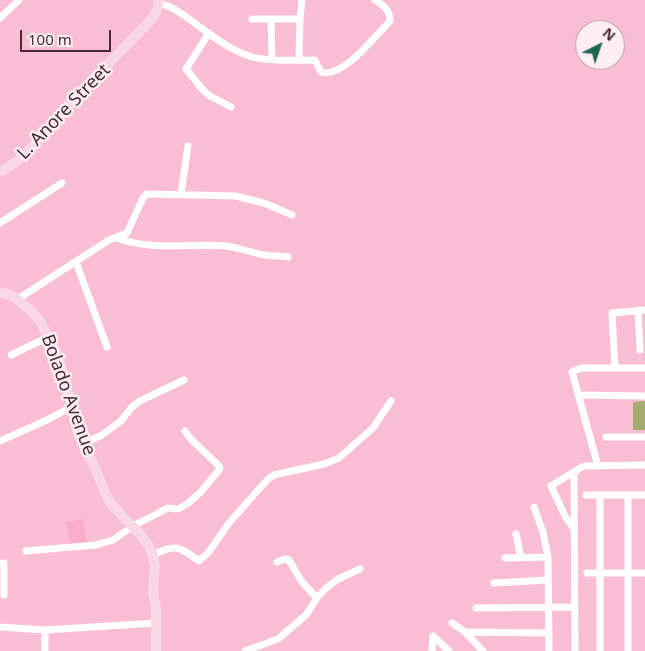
<!DOCTYPE html>
<html>
<head>
<meta charset="utf-8">
<style>
	body { margin:0 }
	#map { position:relative; width:645px; height:651px; overflow:hidden; background:#f9bed4; font-family:"Noto Sans",sans-serif }
	canvas { display:block }
	.north { position:absolute; left:575px; top:20px; width:50px; height:50px; box-sizing:border-box; background:#fdeef3; border:1px solid #b5a0a8; border-radius:50%; rotate:41deg; font-size:14px; font-weight:700; line-height:20px; text-align:center; color:#482b37 }
	.north::after { content:''; display:block; margin:auto; width:18px; height:22px; background:#236555; clip-path:polygon(50% 0,100% 100%,50% 72%,0 100%) }
	.scale { position:absolute; left:20px; top:30px; width:91px; height:22px; box-sizing:border-box; border:2px solid #482b37; border-top:0; padding-left:6px; font-size:15px; line-height:18px; white-space:nowrap; color:#482b37; -webkit-text-stroke:4px #fdeef3; paint-order:stroke }
</style>
</head>
<body>
<div id="map">
<canvas width="645" height="651"></canvas>
<div class="north">N</div>
<div class="scale">100 m</div>
</div>
<script>
const context = document.querySelector('canvas').getContext('2d');
context.lineJoin = 'round';
function fill(path, color) {
  context.fillStyle = color;
  context.fill(path, 'evenodd');
}
function trace(path, color, width, dash) {
  context.strokeStyle = color;
  context.lineWidth = width;
  context.lineCap = dash ? 'butt' : 'round';
  context.setLineDash(dash || []);
  context.stroke(path);
}
function drawText(font, color, halo, rows, align = 'center') {
  context.font = font + ' "Noto Sans",sans-serif';
  context.lineWidth = 5;
  context.setLineDash([]);
  context.textBaseline = 'middle';
  context.strokeStyle = halo;
  context.fillStyle = color;
  for (const [text, x, y, turn = 0] of rows) {
    context.save();
    context.translate(x, y);
    context.rotate((+turn || 0) * Math.PI / 180);
    context.textAlign = isNaN(turn) ? turn : align;
    if (halo) context.strokeText(text, 0, 0);
    context.fillText(text, 0, 0);
    context.restore();
  }
}
const built = new Path2D(`
	M83,519L87,543L70,545L66,522Z`);
const green = new Path2D(`
	M645,401V430H633V402Z`);
const street = new Path2D(`
	M159,3C177,8 193,22 208,33C221,42 234,51 249,56C267,62 296,60 315,60L321,72C343,79 376,35 390,21C391,11 384,5 375,0
	M0,18L19,0
	M252,19H300
	M271,19L272,59
	M209,33L186,69L203,90L210,96L231,107
	M299,60L300,19L302,0
	M181,194L188,146
	M0,223L62,183
	M116,238C151,251 191,243 227,246C240,248 252,253 265,255C272,256 280,256 288,257
	M76,262L107,347
	M18,299L109,240L127,233L143,198L147,194L235,196L264,203L292,215
	M638,310L640,350
	M11,355L48,337
	M615,368L612,313L645,310
	M578,395L645,396
	M606,437H645
	M0,441L47,420L71,407
	M82,444L102,435L121,421L131,408L140,401L184,380
	M586,466L645,465
	M598,466L572,372L581,368H645
	M574,473L575,651
	M586,495H645
	M600,495V651
	M534,507L543,532L548,557L549,651
	M574,529L565,516L551,486L582,467
	M516,534L521,558
	M26,551L96,545L113,540L133,526L168,508L178,509L187,504L200,493L219,470L220,467L190,438L185,431
	M153,555C175,544 179,546 199,561L208,553L229,523L267,480L274,475L324,464L339,458L373,428L391,401
	M505,558L548,557
	M277,562L285,559L289,560L302,582L317,598
	M0,563H4V595
	M587,573H645
	M494,583L548,580
	M476,608L574,607
	M452,623L465,632L483,651
	M0,627L45,630L156,623
	M45,630V651
	M465,632L549,633
	M433,636L449,651
	M245,651L278,639L306,615L317,598L326,588L338,579L360,569
	M432,651L433,636
	M628,651V495`);
const secondary = new Path2D(`
	M0,172C30,157 48,127 71,102C98,74 125,47 152,19C155,14 160,6 158,0
	M0,293H4L13,296L31,311L40,321L59,359L66,382L78,434L96,470L106,495L113,506L140,534L148,545L153,555L155,566L153,590L156,610V651`);
const streetNames = [
	["L. Anore Street",64,112,-46],
	["Bolado Avenue",68,395,70]
];
fill(built, '#fdadcc');
fill(green, '#a3ab6f');
trace(street, '#fff', 7);
trace(secondary, '#f9d7e6', 10);
drawText('18px', '#482b37', '#fdeef3', streetNames);
</script>
</body>
</html>
